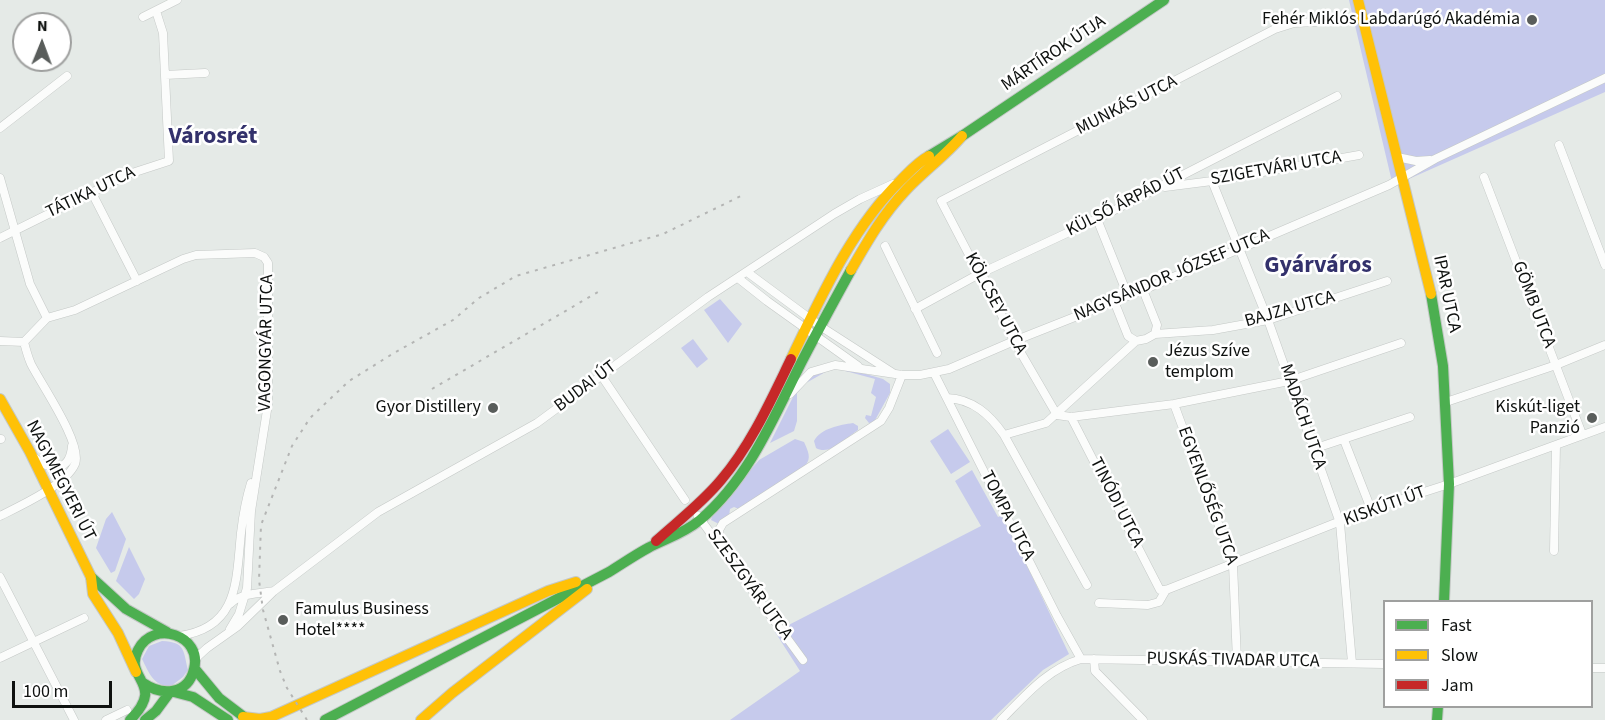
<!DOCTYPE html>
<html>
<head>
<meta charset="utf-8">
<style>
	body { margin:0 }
	#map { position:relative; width:1605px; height:720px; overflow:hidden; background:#e5eae7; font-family:"Source Sans 3",sans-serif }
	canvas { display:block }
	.legend { position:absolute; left:1383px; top:600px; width:210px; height:108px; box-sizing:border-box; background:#fff; border:2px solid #9fa09f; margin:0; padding:8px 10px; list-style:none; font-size:18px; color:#0e110f }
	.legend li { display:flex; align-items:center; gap:12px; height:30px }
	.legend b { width:30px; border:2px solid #9fa09f }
	.north { position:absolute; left:12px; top:12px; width:60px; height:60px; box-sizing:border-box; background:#fff; border:2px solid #9fa09f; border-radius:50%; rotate:1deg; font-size:16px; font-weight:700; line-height:24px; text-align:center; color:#0e110f }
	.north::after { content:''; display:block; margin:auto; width:21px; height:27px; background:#595d5b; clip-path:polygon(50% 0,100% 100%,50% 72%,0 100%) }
	.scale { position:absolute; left:12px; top:681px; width:100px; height:27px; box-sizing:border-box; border:3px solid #0e110f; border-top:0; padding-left:8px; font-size:18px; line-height:21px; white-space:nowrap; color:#0e110f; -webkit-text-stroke:4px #fff; paint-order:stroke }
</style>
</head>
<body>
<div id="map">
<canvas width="1605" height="720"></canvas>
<ul class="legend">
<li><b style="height:8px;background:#4caf50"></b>Fast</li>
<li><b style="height:8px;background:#ffc107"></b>Slow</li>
<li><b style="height:8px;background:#c62828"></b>Jam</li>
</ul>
<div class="north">N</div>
<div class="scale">100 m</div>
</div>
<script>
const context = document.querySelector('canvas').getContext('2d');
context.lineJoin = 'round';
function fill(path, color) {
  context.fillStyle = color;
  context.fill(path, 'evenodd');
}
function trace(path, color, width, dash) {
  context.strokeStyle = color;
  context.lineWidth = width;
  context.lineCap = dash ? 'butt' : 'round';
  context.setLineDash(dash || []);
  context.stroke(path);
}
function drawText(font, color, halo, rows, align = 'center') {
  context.font = font + ' "Source Sans 3",sans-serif';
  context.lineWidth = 5;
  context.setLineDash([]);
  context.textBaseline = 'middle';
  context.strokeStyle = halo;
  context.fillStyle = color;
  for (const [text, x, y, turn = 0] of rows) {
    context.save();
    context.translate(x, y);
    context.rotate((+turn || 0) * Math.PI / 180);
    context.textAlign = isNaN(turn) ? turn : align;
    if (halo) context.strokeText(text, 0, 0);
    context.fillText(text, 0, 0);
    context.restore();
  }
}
const green = new Path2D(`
	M1349,0H1605V92L1393,186Z
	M720,299L742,324L728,343L704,310Z
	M693,339L708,359L697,368L681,348Z
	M842,367L883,379L890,384V393L874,422L869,423L865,418L866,415L871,416L876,397L871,393L875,379L838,369L829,370L806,383L797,393V421L794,431L770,443L796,391L816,371Z
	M853,423L858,426V430C846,438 830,456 816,448L814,441C821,428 840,425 853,423Z
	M948,429L970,462L951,474L930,441Z
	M795,439L804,442C808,451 812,458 805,466L739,509L734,507L730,509L729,516L719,524L711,520L713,514L759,460Z
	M972,470L998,517L1003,515L1069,654L1043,670L991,720H730L800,671L775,632L981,526L955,481Z
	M112,512L126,539L115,571L111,573L96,548L106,519Z
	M129,547L145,579L139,594L134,599L116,581Z
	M162,641C186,642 183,651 188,670L183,677L170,687C153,685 149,673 142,659L149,646Z`);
const street = new Path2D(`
	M143,17L177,0
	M1316,22L1294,23L1275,29L941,201L979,274L984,278L1014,341L1057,415L1071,417L1174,404L1289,381L1401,343
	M165,75L205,73
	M0,128L67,76
	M1559,145L1605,265
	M1397,157L1416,161L1430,160
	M1484,177L1582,434
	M0,178L30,284L47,318
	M1212,181L1268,320L1340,523L1352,663
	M1165,187L1212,181L1359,155
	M92,193L137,281
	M1097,219L1128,296
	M0,238L129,174L169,161L163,33L156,11
	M885,246L937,353
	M747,272L820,326L893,373
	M738,278L767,301L858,366
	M1114,301L1128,336L1136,341L1146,339L1155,334L1157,325L1143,290
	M915,309L979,274L1097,219L1337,96
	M47,318L75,310L183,259L196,255L255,253L264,257L268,263V404L251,511L247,588L239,614L230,629
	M1155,334L1213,330L1268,320L1387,281
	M0,341L24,342
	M24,342L47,318
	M934,373L1057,616L1081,659
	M601,375L685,500
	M790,394L811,372L835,365L902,375H920L949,369L1014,341L1143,290L1389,185L1435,159L1605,78
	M947,398C973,399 990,415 1004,435L1046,423L1136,341
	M1446,402L1556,365L1605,345
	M1174,404L1233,564L1237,661
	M1071,417L1160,590H1166L1371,509L1449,484L1605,427
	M1004,435L1087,585
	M0,439H1
	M1344,440L1371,509
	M1313,449L1410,417
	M35,458C52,472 70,471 72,446
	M0,516C20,506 66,485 75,464C83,444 41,384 31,364C28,357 26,350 24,342
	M698,516L803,660
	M721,547L719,530L723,523L881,421L889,408L902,375
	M1554,551L1556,445
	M0,577L74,720
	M1099,603L1148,605L1159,602L1166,590
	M230,604C242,592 259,594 274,591
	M179,636C239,628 236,581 241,533C243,516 246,499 251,483
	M0,658L84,618
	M195,659L207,648L238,626L274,591L378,512L537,423L708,297L834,214L860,199L893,184
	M1094,659L1095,671L1143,720
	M1592,668H1605
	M106,720L127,710
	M1001,720C1025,696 1047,669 1081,659L1384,664`);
const fast = new Path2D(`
	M929,156L962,136L1164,0
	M1431,294L1443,366L1449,484L1444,602
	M91,577L126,609L167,632
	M195,669L219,698L248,720
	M174,692L193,697L228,720
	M130,720C167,683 123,680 138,650C153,619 203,635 194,669C188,695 162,696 143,683
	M145,720L156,711L170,692
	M325,720L609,572C622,564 635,555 648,548C667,538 683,534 700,520C749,478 773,419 801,363C817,332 834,301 851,270
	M1437,720L1438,706`);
const slow = new Path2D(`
	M1358,0L1431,294
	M851,270C867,242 883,214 906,190C924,171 945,156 962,136
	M791,359C821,297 851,229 901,180C910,171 918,162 929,156
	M0,399L30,452L91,577L93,594L118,633L136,672
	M243,717L260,719L271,717L548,591L576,582
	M421,720L452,693L587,589`);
const jam = new Path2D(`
	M656,541C678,521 702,503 721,480C751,445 771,400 791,359`);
const rail = new Path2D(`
	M432,389L598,292
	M307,720L287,688L280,671L263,610L259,580L261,525L292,446L310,418L349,381L394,353L453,320L479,298L516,276L663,234L745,194`);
const markers = [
	[1532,20,6,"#595d5b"],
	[1153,362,6,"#595d5b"],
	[493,408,6,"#595d5b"],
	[1592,418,6,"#595d5b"],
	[283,620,6,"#595d5b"]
];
const poiNames = [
	["Fehér Miklós Labdarúgó Akadémia",1520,20],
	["Jézus Szíve",1165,352,"left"],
	["templom",1165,373,"left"],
	["Gyor Distillery",481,408],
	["Kiskút-liget",1580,408],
	["Panzió",1580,429],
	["Famulus Business",295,610,"left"],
	["Hotel****",295,631,"left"]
];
const streetNames = [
	["MÁRTÍROK ÚTJA",1054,54,-34],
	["MUNKÁS UTCA",1127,106,-27],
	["SZIGETVÁRI UTCA",1276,169,-10],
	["TÁTIKA UTCA",91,193,-26],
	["KÜLSŐ ÁRPÁD ÚT",1126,203,-27],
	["NAGYSÁNDOR JÓZSEF UTCA",1172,276,-23],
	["IPAR UTCA",1446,294,78],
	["KÖLCSEY UTCA",995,304,62],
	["GÖMB UTCA",1533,305,69],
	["BAJZA UTCA",1290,310,-16],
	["VAGONGYÁR UTCA",267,343,-89],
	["BUDAI ÚT",586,387,-37],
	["MADÁCH UTCA",1302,417,71],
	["NAGYMEGYERI ÚT",60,481,63],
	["EGYENLŐSÉG UTCA",1207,496,70],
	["TINÓDI UTCA",1116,503,63],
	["KISKÚTI ÚT",1385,507,-20],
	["TOMPA UTCA",1007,516,63],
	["SZESZGYÁR UTCA",749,585,54],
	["PUSKÁS TIVADAR UTCA",1233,661,1]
];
const districtNames = [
	["Városrét",213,138],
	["Gyárváros",1318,267]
];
fill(green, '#c6caec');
trace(street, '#c4c8c6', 9);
trace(fast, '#c4c8c6', 12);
trace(slow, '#c4c8c6', 12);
trace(jam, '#c4c8c6', 12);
trace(street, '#fbfcfb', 8);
trace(fast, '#4caf50', 10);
trace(slow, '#ffc107', 10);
trace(jam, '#c62828', 10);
trace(rail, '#b4b5b4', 2, [3, 6]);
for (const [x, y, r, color] of markers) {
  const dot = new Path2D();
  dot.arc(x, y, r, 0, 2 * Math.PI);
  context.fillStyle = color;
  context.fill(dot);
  trace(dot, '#fff', 2);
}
drawText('18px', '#0e110f', '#fff', poiNames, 'right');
drawText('18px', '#0e110f', '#fff', streetNames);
drawText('bold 24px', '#33316c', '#fff', districtNames);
</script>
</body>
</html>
